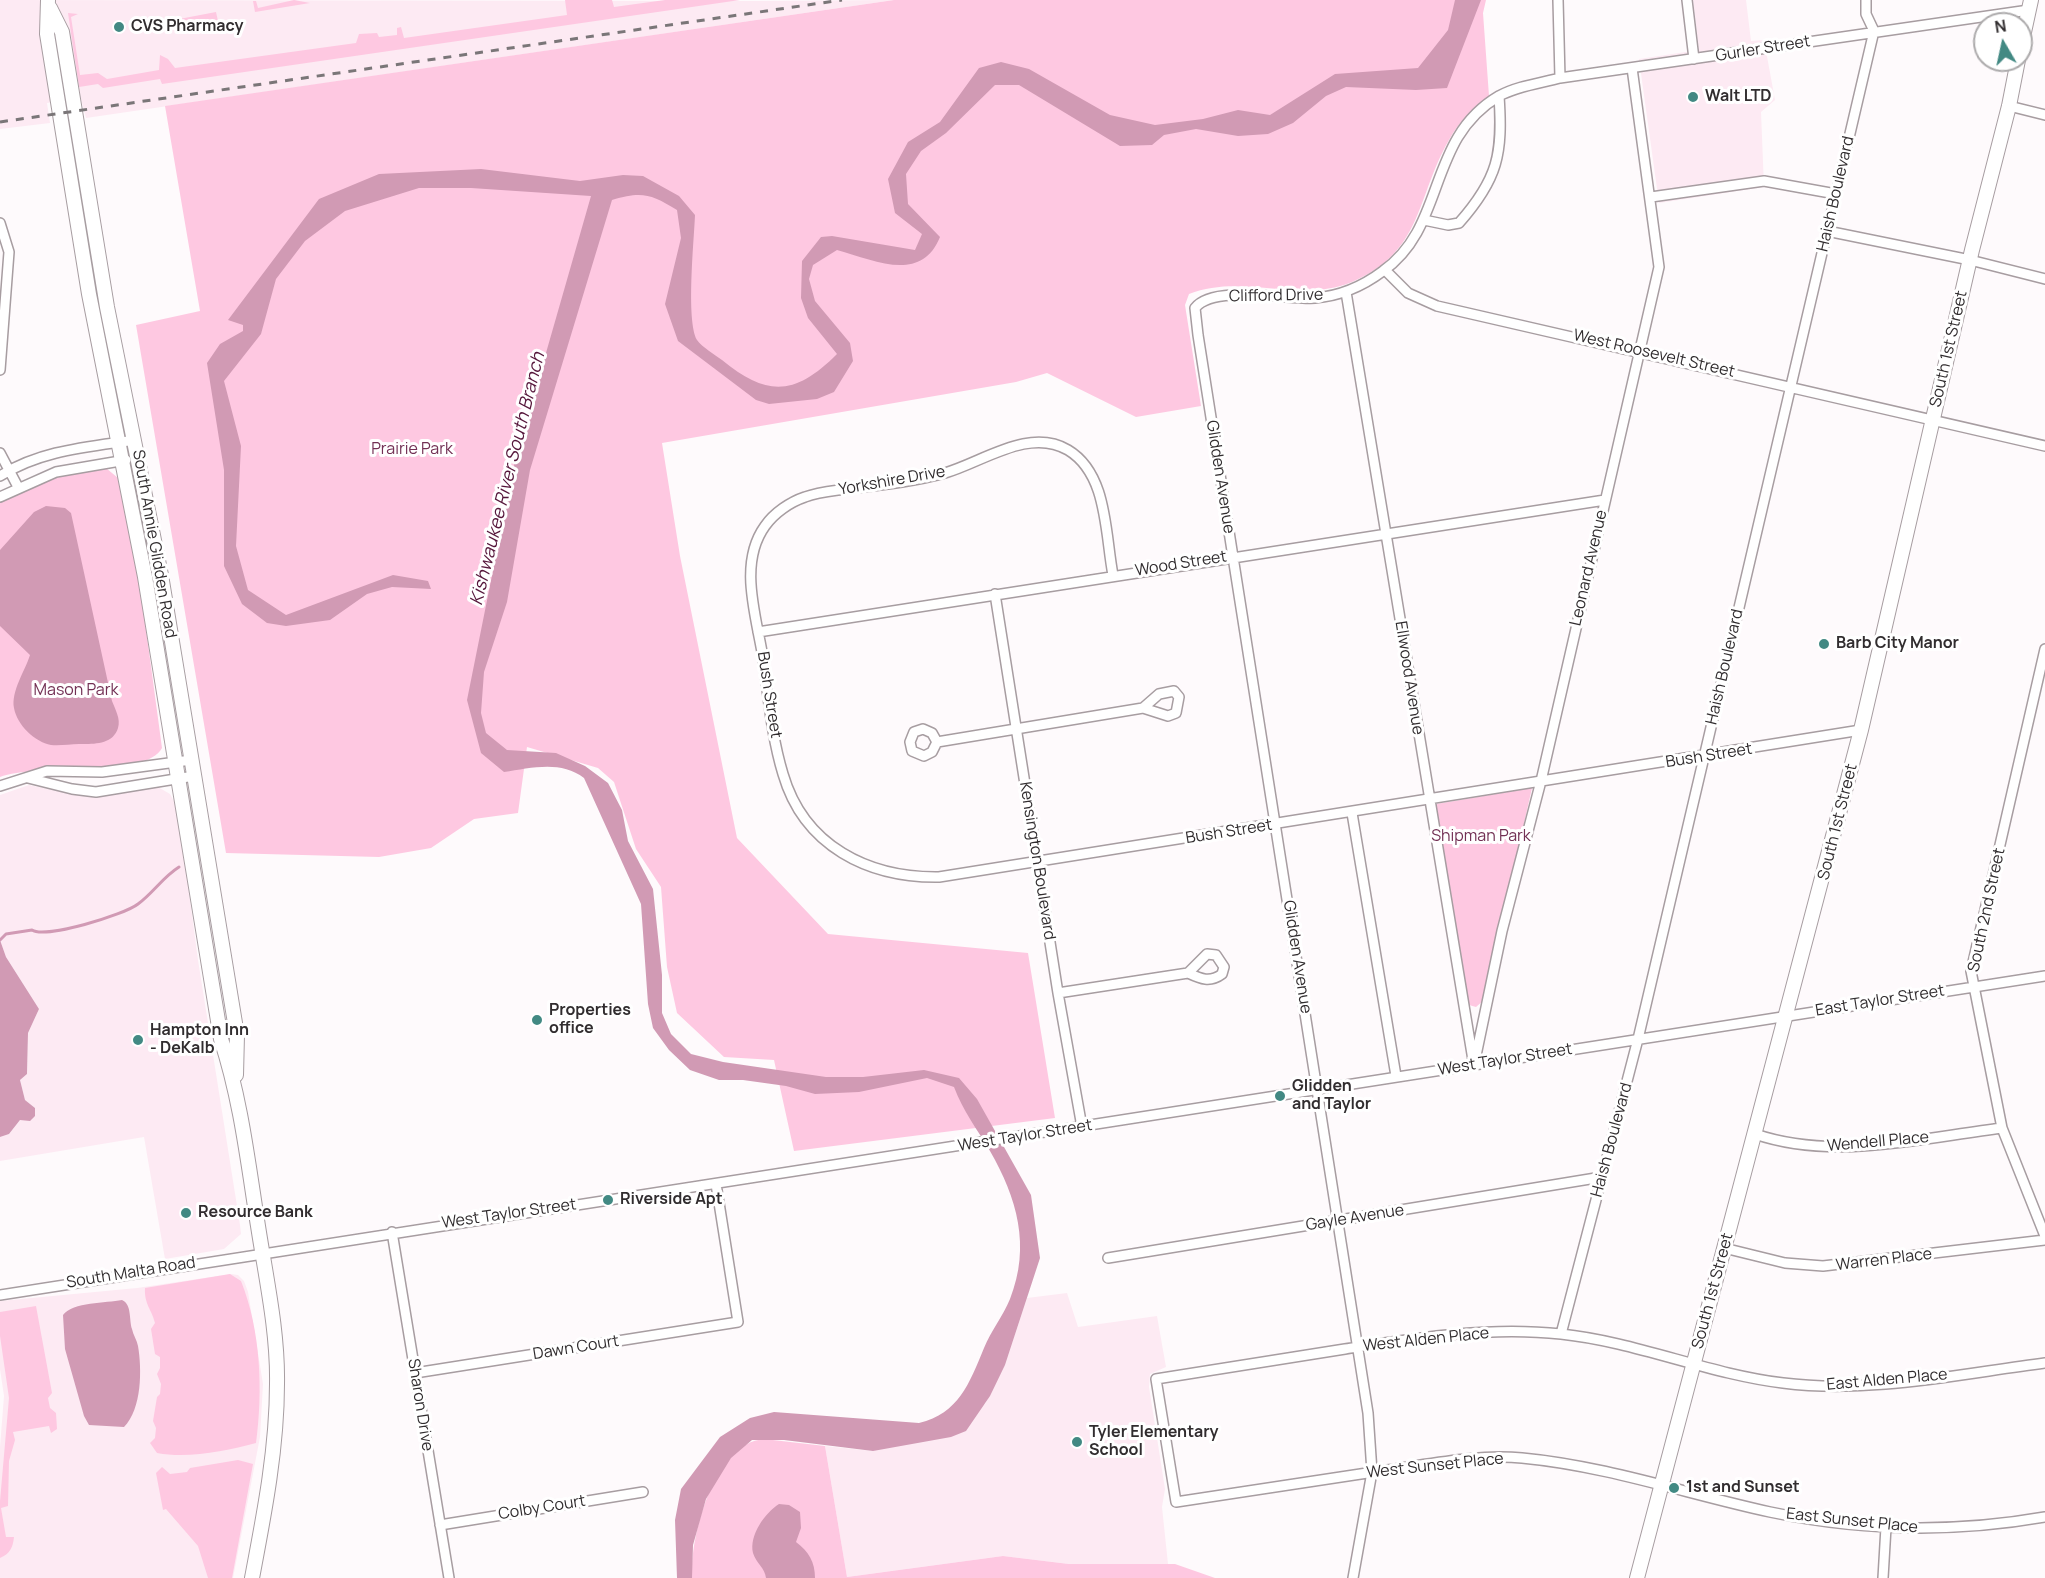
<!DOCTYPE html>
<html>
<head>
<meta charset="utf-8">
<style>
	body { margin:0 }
	#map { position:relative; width:2045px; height:1578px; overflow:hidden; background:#fefafc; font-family:Manrope,sans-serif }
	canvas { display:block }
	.north { position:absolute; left:1973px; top:12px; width:60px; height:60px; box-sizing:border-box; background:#fff; border:2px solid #adabac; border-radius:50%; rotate:351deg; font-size:16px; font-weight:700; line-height:24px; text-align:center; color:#312d2f }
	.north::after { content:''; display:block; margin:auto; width:21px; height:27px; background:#428983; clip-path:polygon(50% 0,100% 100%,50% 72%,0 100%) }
</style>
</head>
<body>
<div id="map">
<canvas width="2045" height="1578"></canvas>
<div class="north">N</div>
</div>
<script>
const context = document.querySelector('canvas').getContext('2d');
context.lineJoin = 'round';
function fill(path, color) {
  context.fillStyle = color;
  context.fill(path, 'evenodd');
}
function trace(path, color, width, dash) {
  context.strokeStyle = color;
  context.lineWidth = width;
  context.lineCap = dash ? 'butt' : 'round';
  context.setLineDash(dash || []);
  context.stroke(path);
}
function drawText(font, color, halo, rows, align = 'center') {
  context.font = font + ' Manrope,sans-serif';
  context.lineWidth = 6;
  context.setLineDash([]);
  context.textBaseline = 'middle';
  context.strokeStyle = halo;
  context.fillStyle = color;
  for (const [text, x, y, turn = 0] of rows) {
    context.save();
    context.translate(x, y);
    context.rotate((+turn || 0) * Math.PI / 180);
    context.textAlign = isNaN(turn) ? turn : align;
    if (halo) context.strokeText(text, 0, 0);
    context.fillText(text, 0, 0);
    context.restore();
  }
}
const built = new Path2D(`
	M0,0L754,1L894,0L86,118L81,99L47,103L50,123L0,129Z
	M1693,0H1746L1751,41L1764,40L1775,100L1761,112L1764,187L1659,203L1639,59L1699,50Z
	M29,785L74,794L101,795L158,787L170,794L178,809L198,960L240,1225L241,1234L224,1249L165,1259L144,1137L0,1161V1137L9,1134L20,1120L35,1108L25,1100L20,1080L27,1074L28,1033L39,1009L6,957L0,940V795Z
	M231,1274L238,1275L244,1281L248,1292L263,1384L260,1437L233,1578H0V1447L4,1396L0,1369V1301L137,1288Z
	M1067,1293L1078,1327L1157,1316L1166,1367L1150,1374L1149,1387L1165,1489L1162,1507L1168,1564H1069L1003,1556L847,1577L825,1446L873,1451L985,1404L1005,1365L1027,1298Z`);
const green = new Path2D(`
	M294,0L310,3L255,12L253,1H256L258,8Z
	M565,0H612L614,7L665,0H740L162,84L160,79L103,88L98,84L79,87L68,13L78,14L71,17L80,75L98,73L107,79L159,70L160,55L168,59L175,68L356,43L359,34L377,33L379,37L397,35V28L401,27L404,38L567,15Z
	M894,0H1486L1483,13L1489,96C1473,109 1459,121 1449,140C1416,197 1423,252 1352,282C1299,304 1242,273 1189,294L1185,305L1201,406L1136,417L1047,373L1016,382L662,443L680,556L737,838L828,934L1028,953L1055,1118L794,1151L774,1060L724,1057L677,1013L667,967L661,887L636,849L614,782L598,768L527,747L518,813L474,819L431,848L379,857L226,853L136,325L200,311L165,106Z
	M216,12L218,21L175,28L174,20Z
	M106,468L118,478L123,492L138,570L162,748C146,779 36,763 0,777V503C37,484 63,472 106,468Z
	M1532,788L1484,1000L1476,1007L1469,1005L1436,804Z
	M230,1274L241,1281C261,1331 263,1391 256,1443C226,1451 188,1459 157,1453L150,1443L155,1438L156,1428L153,1421L157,1397L160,1394L161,1384L157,1374L160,1368V1357L155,1354L151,1329L155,1323C152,1310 144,1304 145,1288Z
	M36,1306L52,1393L48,1398L50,1408L56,1413L57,1429L51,1433L49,1426L13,1432L15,1440L9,1461L8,1506L1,1508L6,1537H14C13,1547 10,1554 0,1558V1501L9,1398L0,1336V1312Z
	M764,1439L825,1446L847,1577L1003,1556L1069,1564H1175L1215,1578H692C690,1536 714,1443 764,1439Z
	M238,1460L253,1464L232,1578H208L198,1546L166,1509L163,1510L156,1473L162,1467L170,1474L187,1472L190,1468Z`);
const water = new Path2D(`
	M1455,0H1481L1447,88L1416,90L1346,87L1326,96L1293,123L1268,134L1238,136L1196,129L1164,135L1152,145L1120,146L1019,85H995L946,133L921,151L906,174L908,204L940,237C921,284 874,260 837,250L813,265L809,279L815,301L850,343L853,361L834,392L817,399L769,404L756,400L678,341L665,304L681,238L677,210C651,194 642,191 612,200L530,470L507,602L484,672L481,713L486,733L507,750L556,753L585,766L608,783L622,810L628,841L653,889L662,975V1013L671,1034L691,1054L723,1062L826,1077H863L924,1070L959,1078L977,1099L1031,1195L1040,1258L1005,1365L990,1396L966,1431L951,1437L873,1451L784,1440H752L731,1458L706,1499L693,1545L692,1578H677L675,1520L681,1489L720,1437L750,1418L774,1412L919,1423C959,1413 969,1384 984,1348C991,1331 1003,1316 1010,1299C1031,1246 1017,1198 990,1151C977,1129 963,1111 954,1087L927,1078L859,1092L815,1094L786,1086L743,1080H719L690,1070L669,1050L653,1028L648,1004L641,904L584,778C561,760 531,768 504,772L481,753L467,700L515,461L591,196L471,188H419L345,211L305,241L276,279L261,334L224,381L241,446L236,546L248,590L286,615L393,575L428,581L431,589L392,587L367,594L330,620L286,626L267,623L242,604L224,566V470L207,363L220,344L243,331V325L228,320L319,199L379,174L481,169L580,181L623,175L643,176L679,196L695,215C694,241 686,320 697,340C702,347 715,355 722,360C768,398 796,395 837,354L808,318L801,298L802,261L821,237L832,236L915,250L922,234L895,213L888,179L908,142L940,122L979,68L1001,62L1029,69L1110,115L1155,125L1203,119L1238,110L1270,115L1335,74L1418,68L1448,30Z
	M46,506L65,508L71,513L112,701C115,709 121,719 118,728C113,745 93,744 79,744C70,744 60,746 51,745C35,742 17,725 14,708C11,691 25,671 30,655L0,626V550L34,512Z
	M0,940L6,957L39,1009L28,1033L27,1074L20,1080L25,1100L35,1108V1116L30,1121L20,1120L9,1134L0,1137Z
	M122,1300C132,1304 129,1320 132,1329C133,1335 137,1340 138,1346C142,1369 142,1409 124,1427L89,1425L84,1416L65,1349L63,1315C73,1302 106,1303 122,1300Z
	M779,1504L789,1505L800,1512L801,1528L796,1542C809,1552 815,1562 815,1578H766C765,1568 756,1563 753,1553C749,1535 765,1513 779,1504Z`);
const stream = new Path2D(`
	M0,940L6,934L32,930C45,939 124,915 138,904C153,893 163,877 179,867`);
const street = new Path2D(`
	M1558,0L1560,78
	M1687,0L1694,59
	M2009,106L2045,115
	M1651,197L1764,181L1836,194
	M1424,220L1448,225L1459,223C1498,179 1503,154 1499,96
	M0,223L9,252L0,370
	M1827,231L1970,260L2045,279
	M1385,270L1408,293L1437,306L2045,446
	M1346,292L1473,1060
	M0,453L18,487
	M0,476C41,450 88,447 135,440
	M0,497L56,472L126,460
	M1113,575C1105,534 1108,474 1068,450C1029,427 983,462 945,473C913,482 879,485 846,489C832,491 818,492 805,497C790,502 774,513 765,526C739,562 755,612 762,652C768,692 771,735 783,774C804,846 868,878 939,877L1861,730
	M995,594L1058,993L1082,1127
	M758,632L1605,500
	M2045,649L1971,971L2002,1128L2045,1236
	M937,742L932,752L924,756L912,751L910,742L914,732L923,729L932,733L937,742L1143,708L1168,716L1176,713L1179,697L1174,691L1159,694L1143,708
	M28,778L72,789L96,792L194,776
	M0,786L47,771L102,772L191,760
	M1352,813L1396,1076
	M1058,993L1188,973C1201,979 1210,983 1222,974L1224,967L1216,955L1207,954L1188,973
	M1474,1065L1502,931L1541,781L1659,267L1632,68
	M1755,1134C1834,1161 1921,1138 2002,1128
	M392,1232L449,1578
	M1724,1248L1785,1263L1823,1266L2045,1240
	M1108,1258L1602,1177
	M0,1295L2045,976
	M1561,1334L1638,1039L1874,31L1866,14V0
	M2045,1363C1959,1374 1869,1394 1783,1383C1708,1374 1637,1342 1561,1334C1489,1326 1416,1338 1345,1349C1282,1359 1219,1369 1156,1379L1176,1502C1246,1492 1316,1481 1387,1470C1431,1464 1477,1454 1522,1458C1607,1466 1687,1494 1770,1512C1860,1531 1954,1533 2045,1517
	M415,1373L738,1322L716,1184
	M440,1525L643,1492
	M1353,1578L1372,1472L1368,1413L1198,335L1195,308C1213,284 1289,300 1315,298C1340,296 1363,286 1383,271C1447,226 1426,139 1499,96C1517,86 1541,83 1560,78L2029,10
	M1883,1578L1886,1527`);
const secondary = new Path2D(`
	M48,0L47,34L89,294L145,577L221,1039C241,1100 248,1163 258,1226C266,1278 278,1332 277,1384C277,1449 264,1515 252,1578
	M50,8L62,32L107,307L161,575L237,1035L236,1075
	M2021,46L2031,0
	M1637,1578L1861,730L1972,250L2009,106L2018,60`);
const rail = new Path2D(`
	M0,122L842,0`);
const markers = [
	[119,27,6,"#428983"],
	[1693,97,6,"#428983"],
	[1824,644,6,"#428983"],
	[537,1020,6,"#428983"],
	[138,1040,6,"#428983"],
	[1280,1096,6,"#428983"],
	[608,1200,6,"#428983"],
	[186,1213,6,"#428983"],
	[1077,1442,6,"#428983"],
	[1674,1488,6,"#428983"]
];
const poiNames = [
	["CVS Pharmacy",131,27],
	["Walt LTD",1705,97],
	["Barb City Manor",1836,644],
	["Properties",549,1011],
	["office",549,1029],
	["Hampton Inn",150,1031],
	["- DeKalb",150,1049],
	["Glidden",1292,1087],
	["and Taylor",1292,1105],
	["Riverside Apt",620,1200],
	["Resource Bank",198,1213],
	["Tyler Elementary",1089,1433],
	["School",1089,1451],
	["1st and Sunset",1686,1488]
];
const streetNames = [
	["Gurler Street",1763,49,-9],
	["Haish Boulevard",1836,194,-77],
	["Clifford Drive",1276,296,-1],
	["South 1st Street",1949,349,-77],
	["West Roosevelt Street",1654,354,13],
	["Glidden Avenue",1220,477,81],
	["Yorkshire Drive",892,481,-10],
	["South Annie Glidden Road",154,544,80],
	["Wood Street",1181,564,-9],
	["Leonard Avenue",1589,568,-77],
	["Haish Boulevard",1725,667,-77],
	["Ellwood Avenue",1409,678,81],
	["Bush Street",769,695,81],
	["Bush Street",1709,756,-9],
	["South 1st Street",1838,822,-76],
	["Bush Street",1229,832,-9],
	["Kensington Boulevard",1037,861,81],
	["South 2nd Street",1987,910,-78],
	["Glidden Avenue",1297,957,81],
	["East Taylor Street",1880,1001,-9],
	["West Taylor Street",1505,1060,-9],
	["West Taylor Street",1025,1136,-9],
	["Haish Boulevard",1612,1140,-75],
	["Wendell Place",1878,1142,-5],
	["West Taylor Street",509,1214,-8],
	["Gayle Avenue",1355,1218,-9],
	["Warren Place",1884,1260,-7],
	["South Malta Road",131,1273,-9],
	["South 1st Street",1713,1291,-75],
	["West Alden Place",1426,1340,-6],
	["Dawn Court",576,1348,-9],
	["East Alden Place",1887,1380,-5],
	["Sharon Drive",420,1405,81],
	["West Sunset Place",1435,1466,-6],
	["Colby Court",542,1508,-9],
	["East Sunset Place",1852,1521,6]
];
const parkNames = [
	["Prairie Park",412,450],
	["Mason Park",76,691],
	["Shipman Park",1481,837]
];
const waterNames = [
	["Kishwaukee River South Branch",508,479,-76]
];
fill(built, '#fdeaf3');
fill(green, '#fec8e1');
fill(water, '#d19ab4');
trace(stream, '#d19ab4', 3);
trace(street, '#a79da1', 12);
trace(secondary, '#a79da1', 16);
trace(street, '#fff', 9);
trace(secondary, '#fff', 14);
trace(rail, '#7a7678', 3, [8, 8]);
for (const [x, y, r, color] of markers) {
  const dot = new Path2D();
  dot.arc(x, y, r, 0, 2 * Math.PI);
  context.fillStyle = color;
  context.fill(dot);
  trace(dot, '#fff', 2);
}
drawText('bold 16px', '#312d2f', '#fff', poiNames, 'left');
drawText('16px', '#312d2f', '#fff', streetNames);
drawText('16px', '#723054', '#fff', parkNames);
drawText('italic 18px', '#55153a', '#fff', waterNames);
</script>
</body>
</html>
